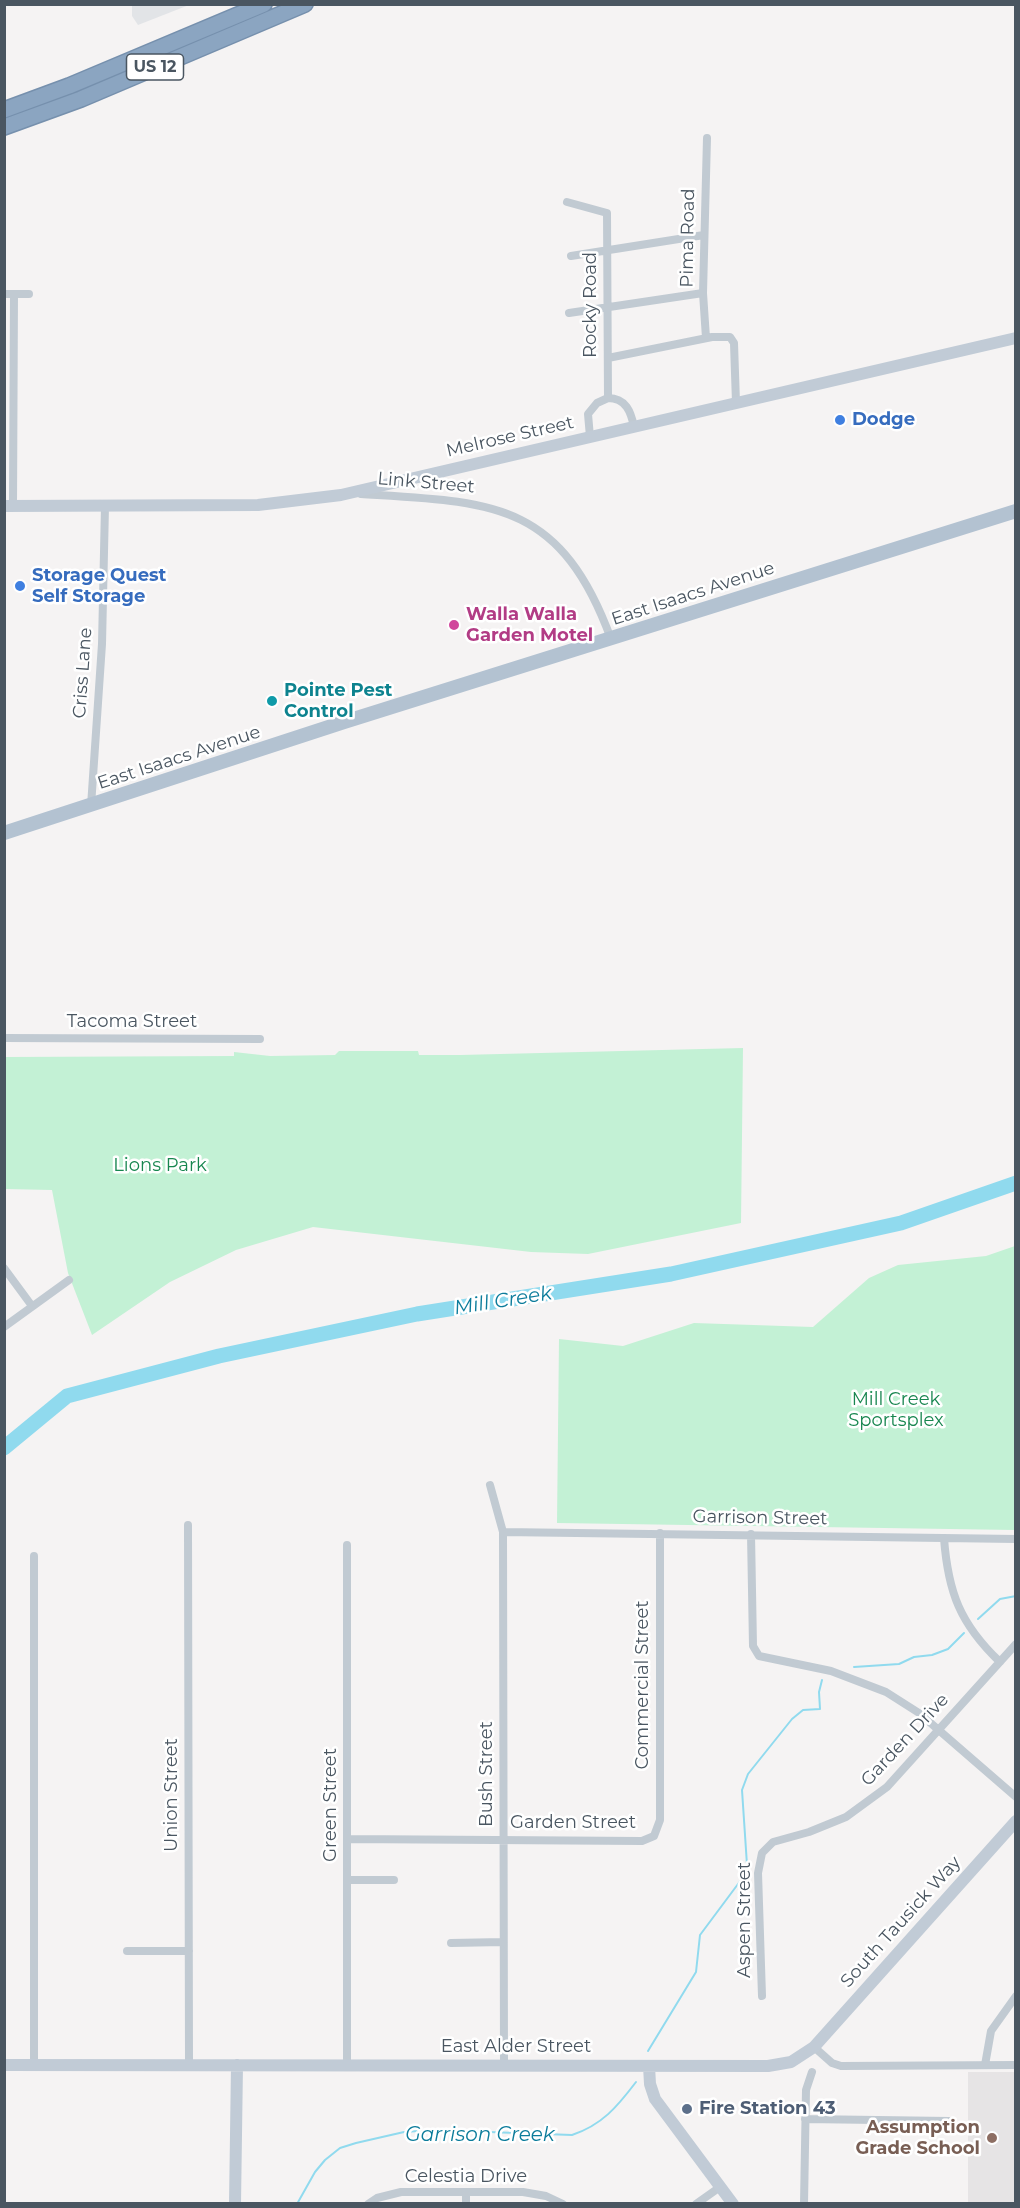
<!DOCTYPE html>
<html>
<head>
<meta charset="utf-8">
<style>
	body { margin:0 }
	#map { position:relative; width:1020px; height:2208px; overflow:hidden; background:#f5f3f3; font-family:Montserrat,sans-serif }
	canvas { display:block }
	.frame { position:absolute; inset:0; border:6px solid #4a5661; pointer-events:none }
</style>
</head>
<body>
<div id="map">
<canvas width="1020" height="2208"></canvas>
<div class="frame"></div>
</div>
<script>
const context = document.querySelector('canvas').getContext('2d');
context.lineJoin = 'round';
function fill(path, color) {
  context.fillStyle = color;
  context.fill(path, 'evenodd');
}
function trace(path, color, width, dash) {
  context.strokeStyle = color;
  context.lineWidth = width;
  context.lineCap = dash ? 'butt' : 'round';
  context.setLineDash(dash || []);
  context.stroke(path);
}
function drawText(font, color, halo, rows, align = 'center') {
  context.font = font + ' Montserrat,sans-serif';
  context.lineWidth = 5;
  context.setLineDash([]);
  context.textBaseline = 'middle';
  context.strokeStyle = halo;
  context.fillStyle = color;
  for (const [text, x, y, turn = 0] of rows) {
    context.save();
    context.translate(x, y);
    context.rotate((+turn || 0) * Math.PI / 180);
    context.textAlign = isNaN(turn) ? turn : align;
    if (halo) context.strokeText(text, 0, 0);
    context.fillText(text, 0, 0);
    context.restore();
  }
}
const education = new Path2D(`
	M968,2072H1015V2203H968Z`);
const airport = new Path2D(`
	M132,5L133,4L189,5L138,25L132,16Z`);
const green = new Path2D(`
	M743,1048L741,1223L588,1254L531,1252L313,1227L236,1250L170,1282L92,1335L68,1273L52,1190L5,1189V1057L234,1056V1052L270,1056L335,1055L339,1051H418L419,1055H460Z
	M1015,1246V1530L557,1523L559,1339L623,1346L694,1323L813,1327L869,1278L898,1265L986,1256Z`);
const stream = new Path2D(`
	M978,1619L1000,1599L1016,1596
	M854,1667L899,1664L914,1657L932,1655L948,1649L964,1633
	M648,2051L696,1972L700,1935L741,1880L747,1865L742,1790L748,1774L792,1719L803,1710L820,1709L819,1692L822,1680
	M297,2204L315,2172L325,2160L340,2148L356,2143L404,2132L433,2130L572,2135C602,2125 617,2107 636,2082`);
const river = new Path2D(`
	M4,1448L67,1396L219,1356L417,1314L671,1274L901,1223L1016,1183`);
const street = new Path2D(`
	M567,202L607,213L608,398L597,403L588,414L590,437
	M571,256L704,235
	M4,294H29
	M569,313L703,293
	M706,338L703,293L707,138
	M608,358L712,337H730L734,343L736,403
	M608,398C626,398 631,412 634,427
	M361,494C491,502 560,500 611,639
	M13,506L14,294
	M91,806L102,644L105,506
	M4,1038L260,1039
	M4,1268L32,1306
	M4,1327L69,1280
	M490,1485L503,1532L504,2065
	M188,1525L189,2065
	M503,1532L1016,1539
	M751,1534L753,1646L759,1656L831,1671L886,1692L919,1713L1016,1797
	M944,1538C948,1592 960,1624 1000,1662
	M347,1545V2065
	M347,1839L642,1841L654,1836L660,1820V1533
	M347,1880H394
	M451,1943L503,1942
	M127,1951H189
	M762,1996L758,1873L762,1853L773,1842L809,1832L846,1817L887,1787L1016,1644
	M814,2047L832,2063L841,2066L1016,2065
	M34,2065V1556
	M985,2065L991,2031L1016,1996
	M805,2119L949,2121
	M368,2204L377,2198L401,2192H523L546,2196L563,2204
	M466,2204V2192
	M696,2204L720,2187
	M804,2204L806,2090L812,2072`);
const secondary = new Path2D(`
	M4,506L258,505L341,495L1016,338
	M4,2065L768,2066L791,2062L814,2047L1016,1821
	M649,2066L650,2084L655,2099L733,2204
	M235,2204L237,2065`);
const primary = new Path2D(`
	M4,833L344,722L1016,511`);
const highway = new Path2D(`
	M4,110L69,86L264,4
	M4,127L81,99L305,4`);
const markers = [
	[840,420,6,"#3f7fe0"],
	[20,586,6,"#3f7fe0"],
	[454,625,6,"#d1479c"],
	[272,701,6,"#0f9aa8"],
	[687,2109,6,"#5c6f8a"],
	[992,2138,6,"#8d6e63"]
];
const shields = [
	[155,67,57]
];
const shieldNames = [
	["US 12",155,67]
];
const streetNames = [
	["Pima Road",688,238,-89],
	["Rocky Road",591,305,-90],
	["Melrose Street",510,437,-13],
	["Link Street",426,483,5],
	["East Isaacs Avenue",693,594,-18],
	["Criss Lane",83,673,-86],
	["East Isaacs Avenue",179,758,-18],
	["Tacoma Street",132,1022],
	["Garrison Street",760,1518,1],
	["Commercial Street",643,1685,-90],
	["Garden Drive",905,1740,-47],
	["Bush Street",487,1774,-90],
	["Union Street",172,1795,-90],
	["Green Street",331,1805,-90],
	["Garden Street",573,1823],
	["Aspen Street",745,1920,-90],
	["South Tausick Way",901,1922,-48],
	["East Alder Street",516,2047],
	["Celestia Drive",466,2177]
];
const shopNames = [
	["Dodge",852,420],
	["Storage Quest",32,576],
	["Self Storage",32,597]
];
const hotelNames = [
	["Walla Walla",466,615],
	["Garden Motel",466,636]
];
const cultureNames = [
	["Pointe Pest",284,691],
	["Control",284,712]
];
const parkNames = [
	["Lions Park",160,1166],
	["Mill Creek",896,1400],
	["Sportsplex",896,1421]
];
const serviceNames = [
	["Fire Station 43",699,2109]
];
const educationNames = [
	["Assumption",980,2128],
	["Grade School",980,2149]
];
const waterNames = [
	["Mill Creek",503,1301,-9],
	["Garrison Creek",480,2135]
];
fill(education, '#e6e4e5');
fill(airport, '#e2e4e7');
fill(green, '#c3f1d5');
trace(stream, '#90daee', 2);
trace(river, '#90daee', 15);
trace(highway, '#7690ad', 18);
trace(street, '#c1cad2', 8);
trace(secondary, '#c1cbd6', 12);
trace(primary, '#b3c2d1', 14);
trace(highway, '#8ba5c1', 15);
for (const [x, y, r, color] of markers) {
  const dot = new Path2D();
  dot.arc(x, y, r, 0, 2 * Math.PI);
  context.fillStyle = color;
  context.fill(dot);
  trace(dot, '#fff', 2);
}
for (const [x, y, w] of shields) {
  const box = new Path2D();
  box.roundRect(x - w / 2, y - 13, w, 26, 4.5);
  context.fillStyle = '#fff';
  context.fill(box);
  trace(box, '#4a5661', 1.5);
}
drawText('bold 16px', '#4a5661', null, shieldNames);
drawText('18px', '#4a5661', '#fff', streetNames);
drawText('bold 18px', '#366cbe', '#fff', shopNames, 'left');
drawText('bold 18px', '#b23c85', '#fff', hotelNames, 'left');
drawText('bold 18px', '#0d838f', '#fff', cultureNames, 'left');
drawText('18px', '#17864f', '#fff', parkNames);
drawText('bold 18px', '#4e5e75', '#fff', serviceNames, 'left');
drawText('bold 18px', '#785e54', '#fff', educationNames, 'right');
drawText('italic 20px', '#0c7c9b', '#fff', waterNames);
</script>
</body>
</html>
